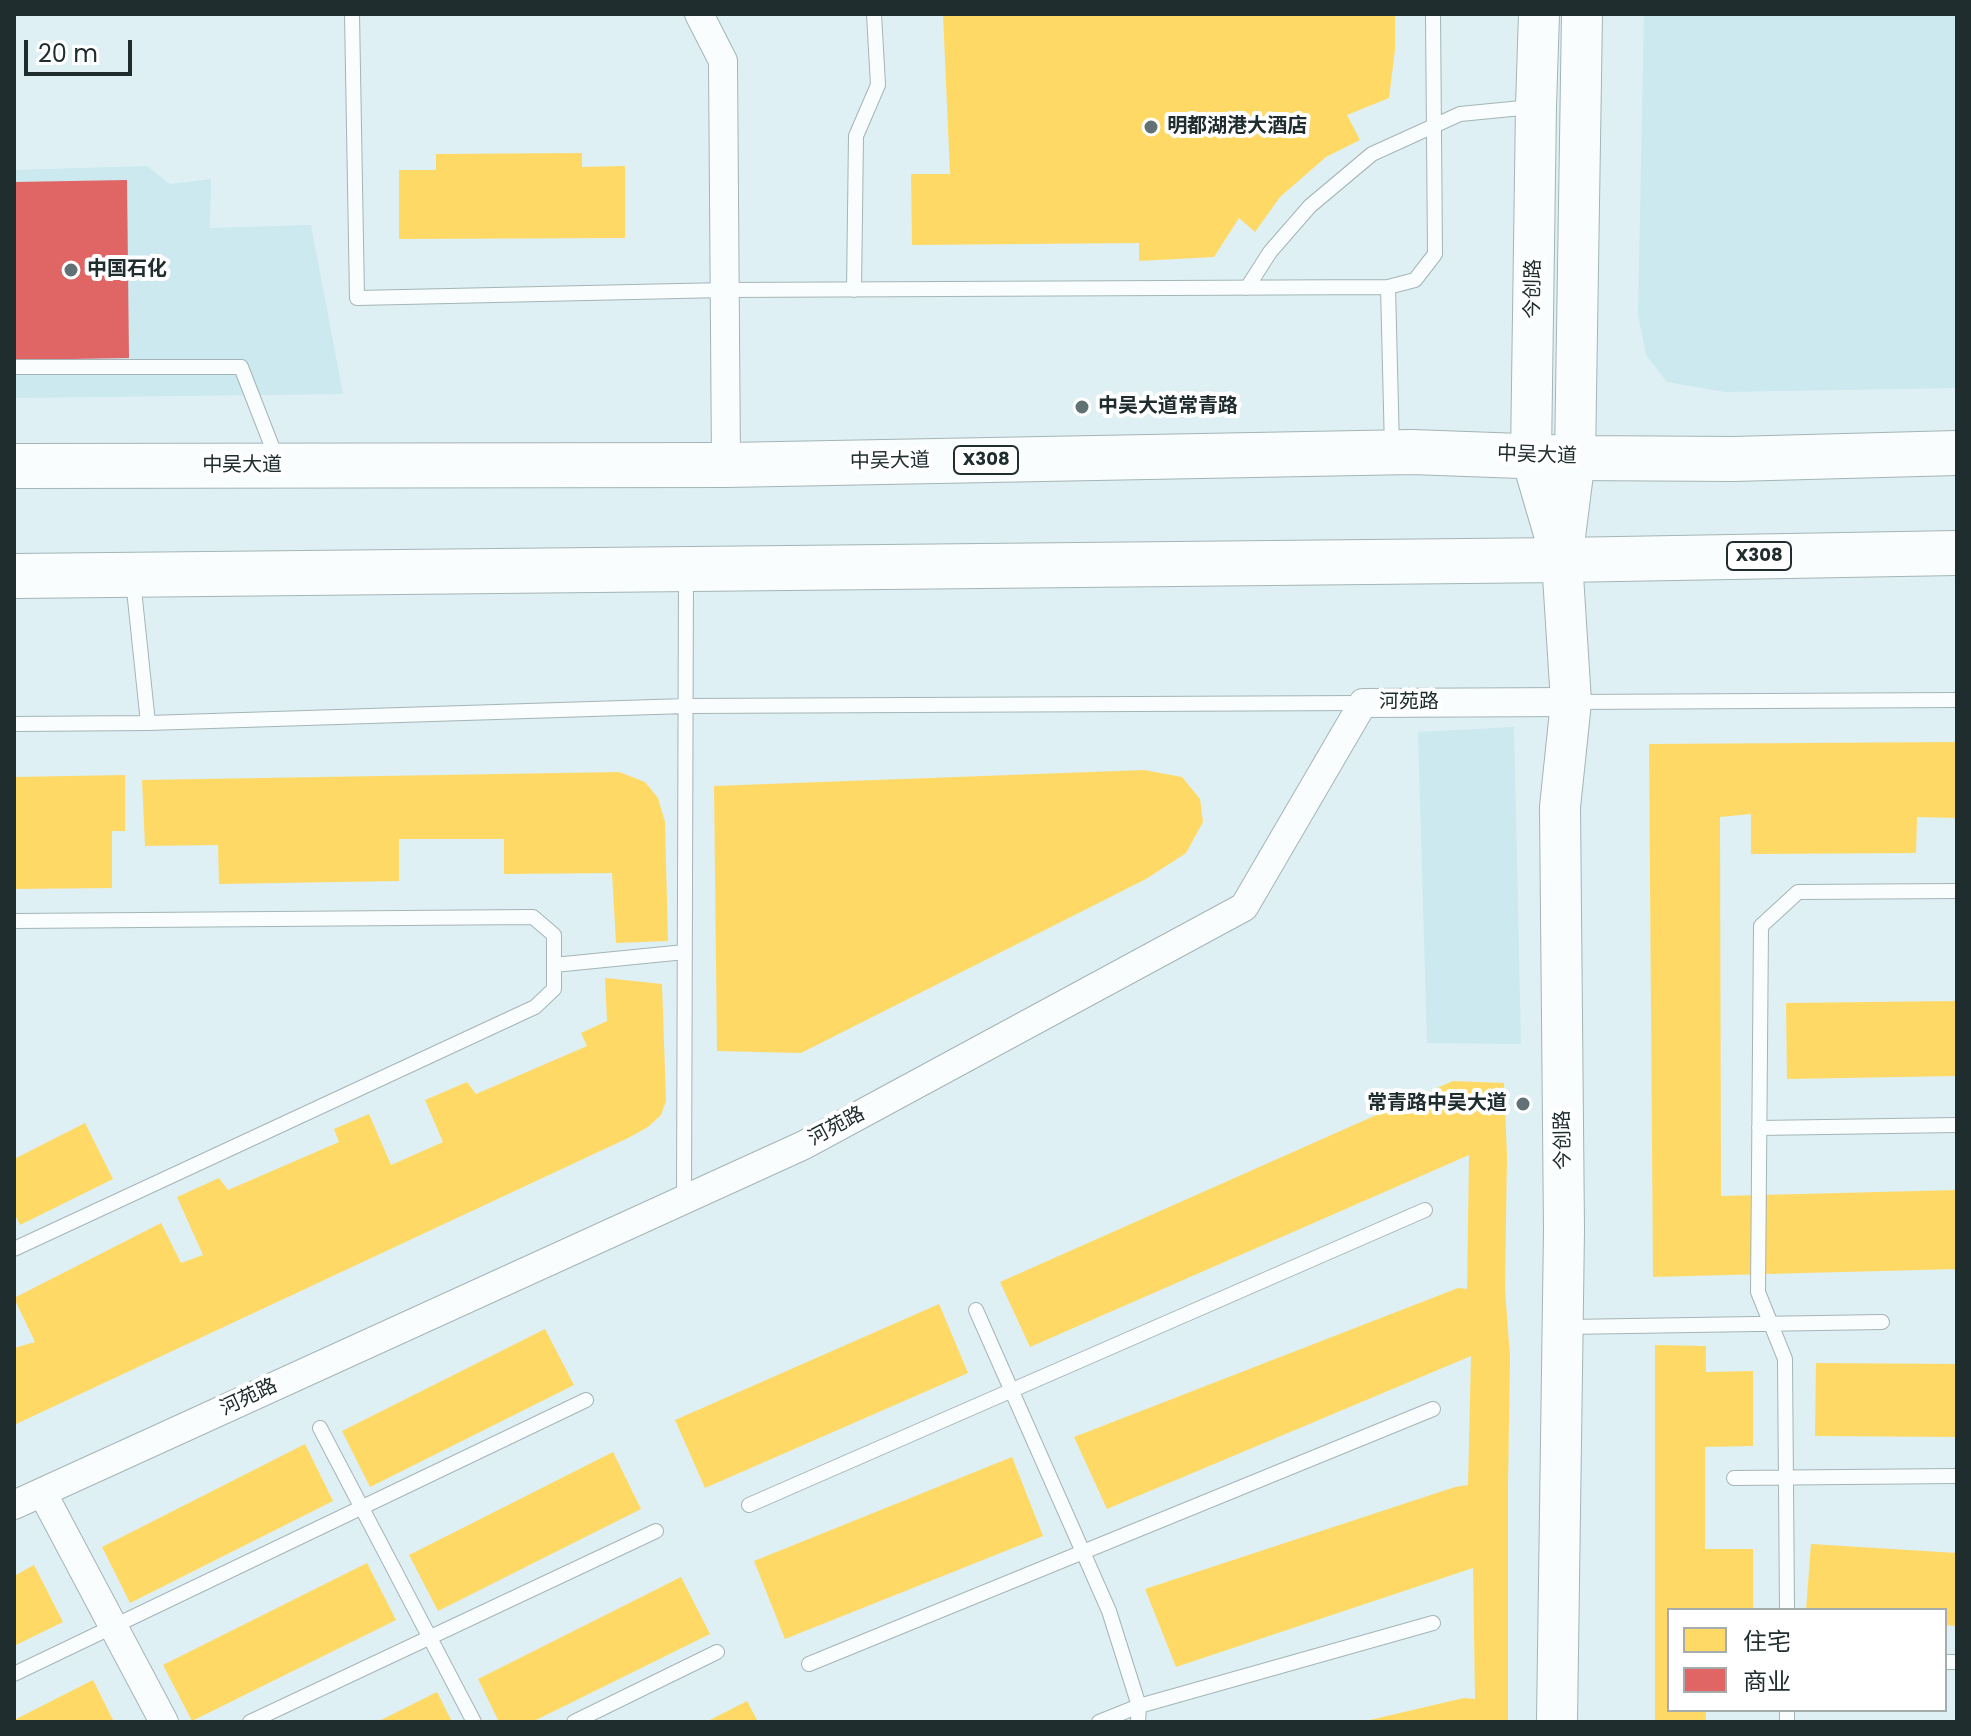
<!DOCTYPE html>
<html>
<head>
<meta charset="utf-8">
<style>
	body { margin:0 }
	#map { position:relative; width:1971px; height:1736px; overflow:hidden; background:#def0f4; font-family:Poppins,"Noto Sans SC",sans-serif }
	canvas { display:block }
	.frame { position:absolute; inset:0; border:16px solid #202d2f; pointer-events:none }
	.legend { position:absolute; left:1667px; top:1608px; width:280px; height:104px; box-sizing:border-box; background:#fff; border:2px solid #a6abac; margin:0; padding:10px 14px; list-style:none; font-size:24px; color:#202d2f }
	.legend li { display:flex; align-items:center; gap:16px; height:40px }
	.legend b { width:40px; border:2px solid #a6abac }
	.scale { position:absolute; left:24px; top:40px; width:108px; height:36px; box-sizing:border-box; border:4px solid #202d2f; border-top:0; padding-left:10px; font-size:24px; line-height:28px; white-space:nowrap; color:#202d2f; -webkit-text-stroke:6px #fff; paint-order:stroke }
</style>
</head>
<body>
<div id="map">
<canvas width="1971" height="1736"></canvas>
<div class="frame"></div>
<ul class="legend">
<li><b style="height:22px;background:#ffd966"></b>住宅</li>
<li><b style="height:22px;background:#e06666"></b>商业</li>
</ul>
<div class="scale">20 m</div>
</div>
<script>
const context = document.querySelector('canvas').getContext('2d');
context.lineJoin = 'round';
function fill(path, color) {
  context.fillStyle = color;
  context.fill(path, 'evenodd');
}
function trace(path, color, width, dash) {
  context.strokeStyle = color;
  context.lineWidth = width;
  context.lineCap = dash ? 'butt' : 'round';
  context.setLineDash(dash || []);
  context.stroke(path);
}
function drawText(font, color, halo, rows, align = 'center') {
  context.font = font + ' Poppins,"Noto Sans SC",sans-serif';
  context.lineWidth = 8;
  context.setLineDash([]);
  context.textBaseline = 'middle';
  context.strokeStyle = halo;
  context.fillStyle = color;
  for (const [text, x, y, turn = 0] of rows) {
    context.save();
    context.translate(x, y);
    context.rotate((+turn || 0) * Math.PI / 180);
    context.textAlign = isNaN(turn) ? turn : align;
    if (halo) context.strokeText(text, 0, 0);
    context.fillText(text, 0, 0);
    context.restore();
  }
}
const built = new Path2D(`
	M1644,14H1957V388L1725,392L1667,382L1646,355L1638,315Z
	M147,166L170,184L211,179L210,228L311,225L343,394L14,398V170Z
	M1514,727L1521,1044L1427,1043L1418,732Z`);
const homes = new Path2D(`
	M943,14H1395V50L1389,98L1347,115L1360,140L1326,157L1280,197L1255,232L1239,218L1214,257L1139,261V243L912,245L911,174H950Z
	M582,153V167L625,166V238L399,239V170H436V154Z
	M1957,742V818L1917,817L1916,853L1751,854V814L1720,817L1721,1196L1957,1190V1269L1653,1277L1649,744Z
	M1144,770L1182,777L1200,799L1203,822L1186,853L1146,879L801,1053L717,1051L714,786Z
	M619,772L645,782L658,798L665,822L668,941L616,943L612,873L504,874V839H399V881L219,884L218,845L145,846L142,780Z
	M125,775V831H112V888L14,889V777Z
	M605,978L662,984L666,1101L661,1115L648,1127L628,1138L14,1425V1348L35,1342L14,1298L161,1223L181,1263L203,1255L177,1197L219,1178L228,1190L339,1142L334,1129L369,1114L391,1165L443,1142L425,1100L467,1082L476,1094L587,1046L581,1033L607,1021Z
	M1957,1001V1076L1787,1079L1786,1003Z
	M1453,1081L1504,1083L1507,1155L1505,1289L1510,1357L1508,1486V1722H1361L1464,1698L1475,1699L1473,1568L1176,1667L1145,1589L1455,1487L1468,1485L1471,1356L1107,1509L1074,1437L1458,1288L1467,1289L1469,1155L1030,1347L1000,1282Z
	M85,1123L113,1179L20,1225L14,1213V1159Z
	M939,1304L968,1373L705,1488L675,1420Z
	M545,1329L574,1385L370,1487L342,1431Z
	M1655,1345L1706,1346V1372L1753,1371V1446L1705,1447V1549H1753V1610H1669V1710H1706V1722H1655Z
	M1816,1363L1957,1364V1437L1815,1436Z
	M305,1444L333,1501L130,1603L102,1547Z
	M613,1452L641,1509L438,1611L409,1555Z
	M1012,1457L1043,1536L785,1639L754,1561Z
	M1811,1544L1957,1553V1626L1945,1625V1610H1806Z
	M367,1563L396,1620L192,1721L163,1665Z
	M34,1565L63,1622L14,1646V1576Z
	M681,1577L710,1634L532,1722H499L478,1679Z
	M93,1680L114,1722H14V1720Z
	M437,1692L452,1722H377Z
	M747,1701L758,1722H706Z`);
const shops = new Path2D(`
	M127,180L129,358L14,360V182Z`);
const lane = new Path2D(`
	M352,14L357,298L725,290L1388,287L1415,280L1435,254L1433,14
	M1388,287L1392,448
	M1247,288L1270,252L1310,206L1372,154L1460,114L1532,107
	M854,290L856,136L878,85L874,14
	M14,367H241L278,462
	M133,580L148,723
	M1571,702L1957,700
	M14,724L148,723L686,706L1363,703
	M14,921L533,917L554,935V989L535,1007L14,1249
	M554,965L685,952
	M1759,1128L1957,1125
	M684,1200L686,572
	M976,1310L1109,1611L1139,1706L1138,1722
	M1567,1327L1882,1322
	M320,1428L474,1722
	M1734,1478L1957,1476
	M749,1505L1425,1210
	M1787,1610L1785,1359L1758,1292L1761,926L1798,892L1957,891
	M1945,1662H1957
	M809,1664L1433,1409
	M14,1674L586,1400
	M1787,1710V1722
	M250,1722L656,1531
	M574,1722L717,1652
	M1099,1722L1139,1706L1433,1623`);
const street = new Path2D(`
	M699,14L723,61L726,465
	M42,1492L164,1722
	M14,1505L804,1145L1244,907L1363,703L1571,702`);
const secondary = new Path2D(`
	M1539,14L1536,106L1531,455L1557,544
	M1557,1722L1564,1230L1560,807L1571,702L1562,560L1575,458L1582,14`);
const primary = new Path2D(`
	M14,466L726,465L1412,452L1575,458L1733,459L1957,453
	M14,576L1562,560L1957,553`);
const markers = [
	[1151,127,8,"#627174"],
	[71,270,8,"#627174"],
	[1082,407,8,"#627174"],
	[1523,1104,8,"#627174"]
];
const shields = [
	[986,460,64],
	[1759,556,64]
];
const shieldNames = [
	["X308",986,460],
	["X308",1759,556]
];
const poiNames = [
	["明都湖港大酒店",1167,127],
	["中国石化",87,270],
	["中吴大道常青路",1098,407],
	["常青路中吴大道",1507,1104,"right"]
];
const streetNames = [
	["今创路",1534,289,-89],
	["中吴大道",1537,456,2],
	["中吴大道",890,462,-1],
	["中吴大道",242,466],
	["河苑路",1409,703],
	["河苑路",837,1127,-28],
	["今创路",1564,1140,-91],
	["河苑路",249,1398,-25]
];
fill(built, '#cbe9ef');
fill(homes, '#ffd966');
fill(shops, '#e06666');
trace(lane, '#a5b4b6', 16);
trace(street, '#a5b4b6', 30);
trace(secondary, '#a5b4b6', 42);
trace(primary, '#a5b4b6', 46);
trace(lane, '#fafdfd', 14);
trace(street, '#fafdfd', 28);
trace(secondary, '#fafdfd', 40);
trace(primary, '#fafdfd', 44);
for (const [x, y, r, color] of markers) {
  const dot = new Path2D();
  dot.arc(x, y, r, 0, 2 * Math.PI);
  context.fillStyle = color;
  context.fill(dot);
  trace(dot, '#fff', 3);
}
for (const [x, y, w] of shields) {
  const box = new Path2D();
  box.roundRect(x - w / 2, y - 14, w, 28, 6);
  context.fillStyle = '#fff';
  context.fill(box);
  trace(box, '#202d2f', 2);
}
drawText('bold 18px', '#202d2f', null, shieldNames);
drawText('bold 20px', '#202d2f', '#fff', poiNames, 'left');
drawText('20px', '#202d2f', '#fff', streetNames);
</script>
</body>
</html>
